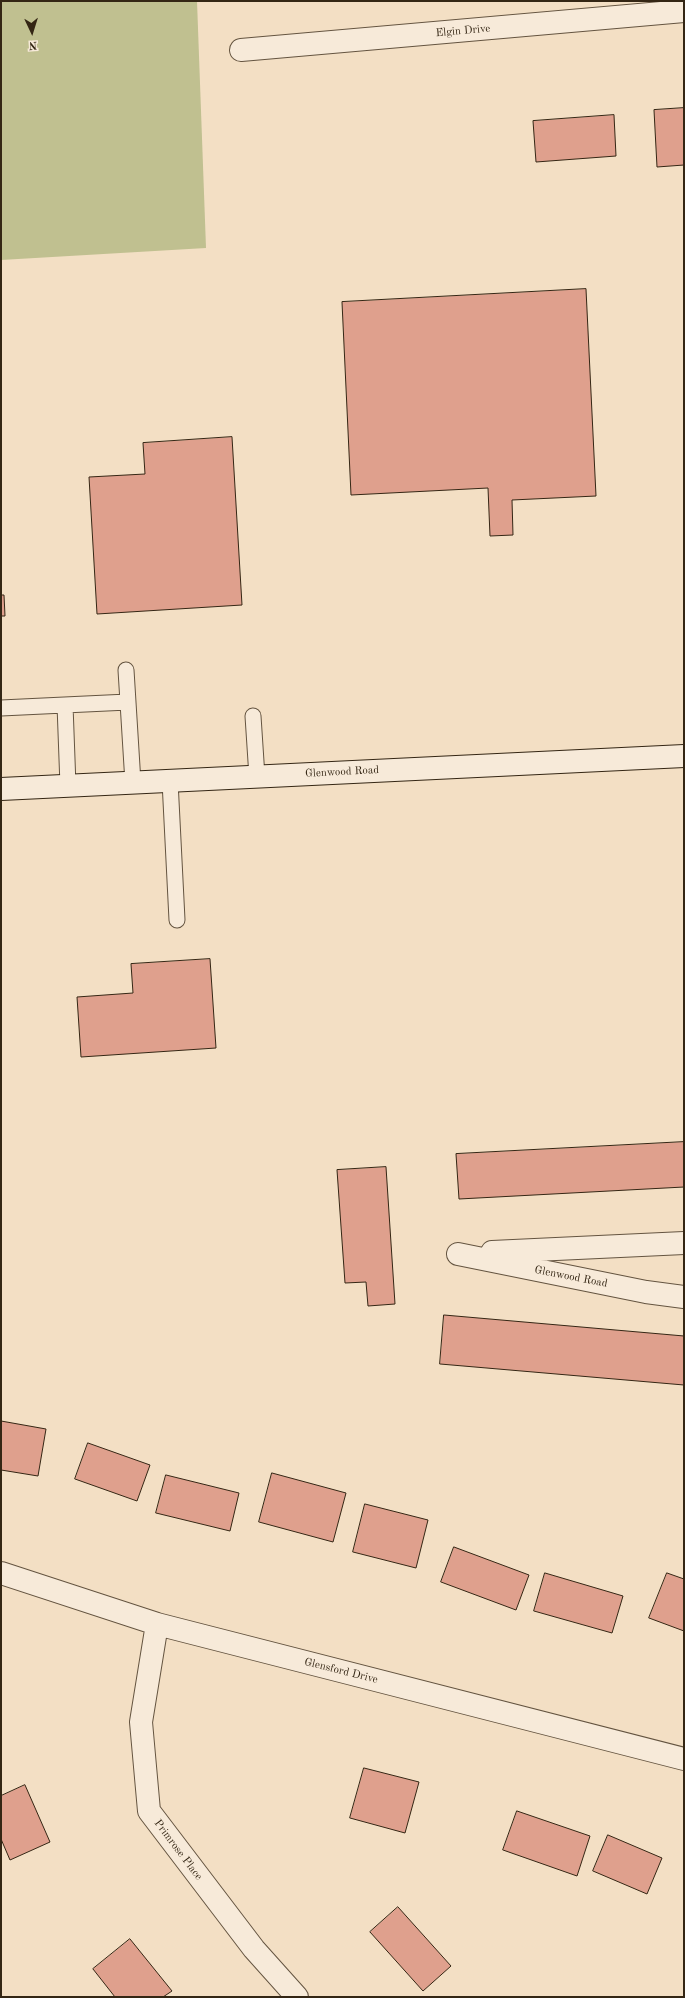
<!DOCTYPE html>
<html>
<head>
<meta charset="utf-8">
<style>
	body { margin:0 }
	#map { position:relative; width:685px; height:1998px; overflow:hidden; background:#f3dfc4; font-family:"Old Standard TT",serif }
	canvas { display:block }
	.frame { position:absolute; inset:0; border:2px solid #342614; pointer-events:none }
	.north { position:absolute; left:12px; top:12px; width:40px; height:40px; -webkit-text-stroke:3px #f7ead9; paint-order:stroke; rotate:176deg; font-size:11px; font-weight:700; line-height:16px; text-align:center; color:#342614 }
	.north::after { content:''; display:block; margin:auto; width:14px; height:18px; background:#342614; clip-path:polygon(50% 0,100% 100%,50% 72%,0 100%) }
</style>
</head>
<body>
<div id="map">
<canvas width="685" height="1998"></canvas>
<div class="frame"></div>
<div class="north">N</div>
</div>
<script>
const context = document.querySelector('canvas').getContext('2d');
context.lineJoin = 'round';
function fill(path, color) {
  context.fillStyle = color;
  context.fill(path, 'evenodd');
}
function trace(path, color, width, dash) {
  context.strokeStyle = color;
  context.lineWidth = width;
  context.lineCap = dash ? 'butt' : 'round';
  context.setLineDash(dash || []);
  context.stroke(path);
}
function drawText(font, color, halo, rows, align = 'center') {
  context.font = font + ' "Old Standard TT",serif';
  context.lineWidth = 4;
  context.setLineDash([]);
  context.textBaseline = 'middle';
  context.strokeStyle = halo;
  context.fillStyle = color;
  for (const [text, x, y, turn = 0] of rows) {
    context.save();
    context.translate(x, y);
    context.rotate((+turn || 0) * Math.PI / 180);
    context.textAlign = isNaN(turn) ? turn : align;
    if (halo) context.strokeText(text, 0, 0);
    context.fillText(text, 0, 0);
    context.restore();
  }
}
const green = new Path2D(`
	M1,1H197L206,248L1,260Z`);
const building = new Path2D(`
	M684,108V165L657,167L654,110Z
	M614,115L616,156L536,162L533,121Z
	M586,289L596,496L512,500L513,535L490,536L488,488L351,495L342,302Z
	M232,437L242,605L97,614L89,477L145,474L143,443Z
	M1,595H4L5,616H1Z
	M210,959L216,1048L81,1057L77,997L133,993L131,964Z
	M684,1142V1187L459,1199L456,1154Z
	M386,1167L395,1304L368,1306L366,1282L345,1283L337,1170Z
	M444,1315L684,1336V1385L440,1364Z
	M1,1421L46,1429L38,1476L1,1470Z
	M88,1443L150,1465L137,1501L75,1479Z
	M272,1473L346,1493L333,1542L259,1522Z
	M166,1475L239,1493L230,1531L156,1513Z
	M365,1504L428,1520L416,1568L353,1552Z
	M454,1547L529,1575L516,1610L441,1582Z
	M545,1573L623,1596L612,1633L534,1611Z
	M667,1573L684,1579V1631L649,1618Z
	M364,1768L419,1782L405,1833L350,1818Z
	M25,1785L50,1842L10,1860L1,1839V1796Z
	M517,1811L590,1836L577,1876L503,1850Z
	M608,1835L662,1858L647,1894L593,1871Z
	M398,1907L451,1966L423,1991L370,1932Z
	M130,1939L172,1991L163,1997H115L93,1969Z`);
const service = new Path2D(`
	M126,670L133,783
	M65,705L68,786
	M1,708L128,702
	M253,716L257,777
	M170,781L177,920`);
const minor = new Path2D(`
	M241,50L684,11
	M492,1252L684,1243
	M458,1254L646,1292L684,1297
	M1,1573L157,1624L684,1759
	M157,1624L141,1722L149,1811L254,1949L297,1997`);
const secondary = new Path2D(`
	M1,789L684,756`);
const streetNames = [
	["Elgin Drive",463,31,-5],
	["Glenwood Road",342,772,-3],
	["Glenwood Road",571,1277,11],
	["Glensford Drive",341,1671,14],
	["Primrose Place",178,1850,53]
];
fill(green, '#c0c090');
fill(building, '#dfa08d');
trace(building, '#342614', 1);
trace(service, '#645440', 17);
trace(minor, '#645440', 24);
trace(secondary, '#342614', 24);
trace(service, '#f7ead9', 15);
trace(minor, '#f7ead9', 22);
trace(secondary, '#f7ead9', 22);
drawText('11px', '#342614', '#f7ead9', streetNames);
</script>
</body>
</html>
